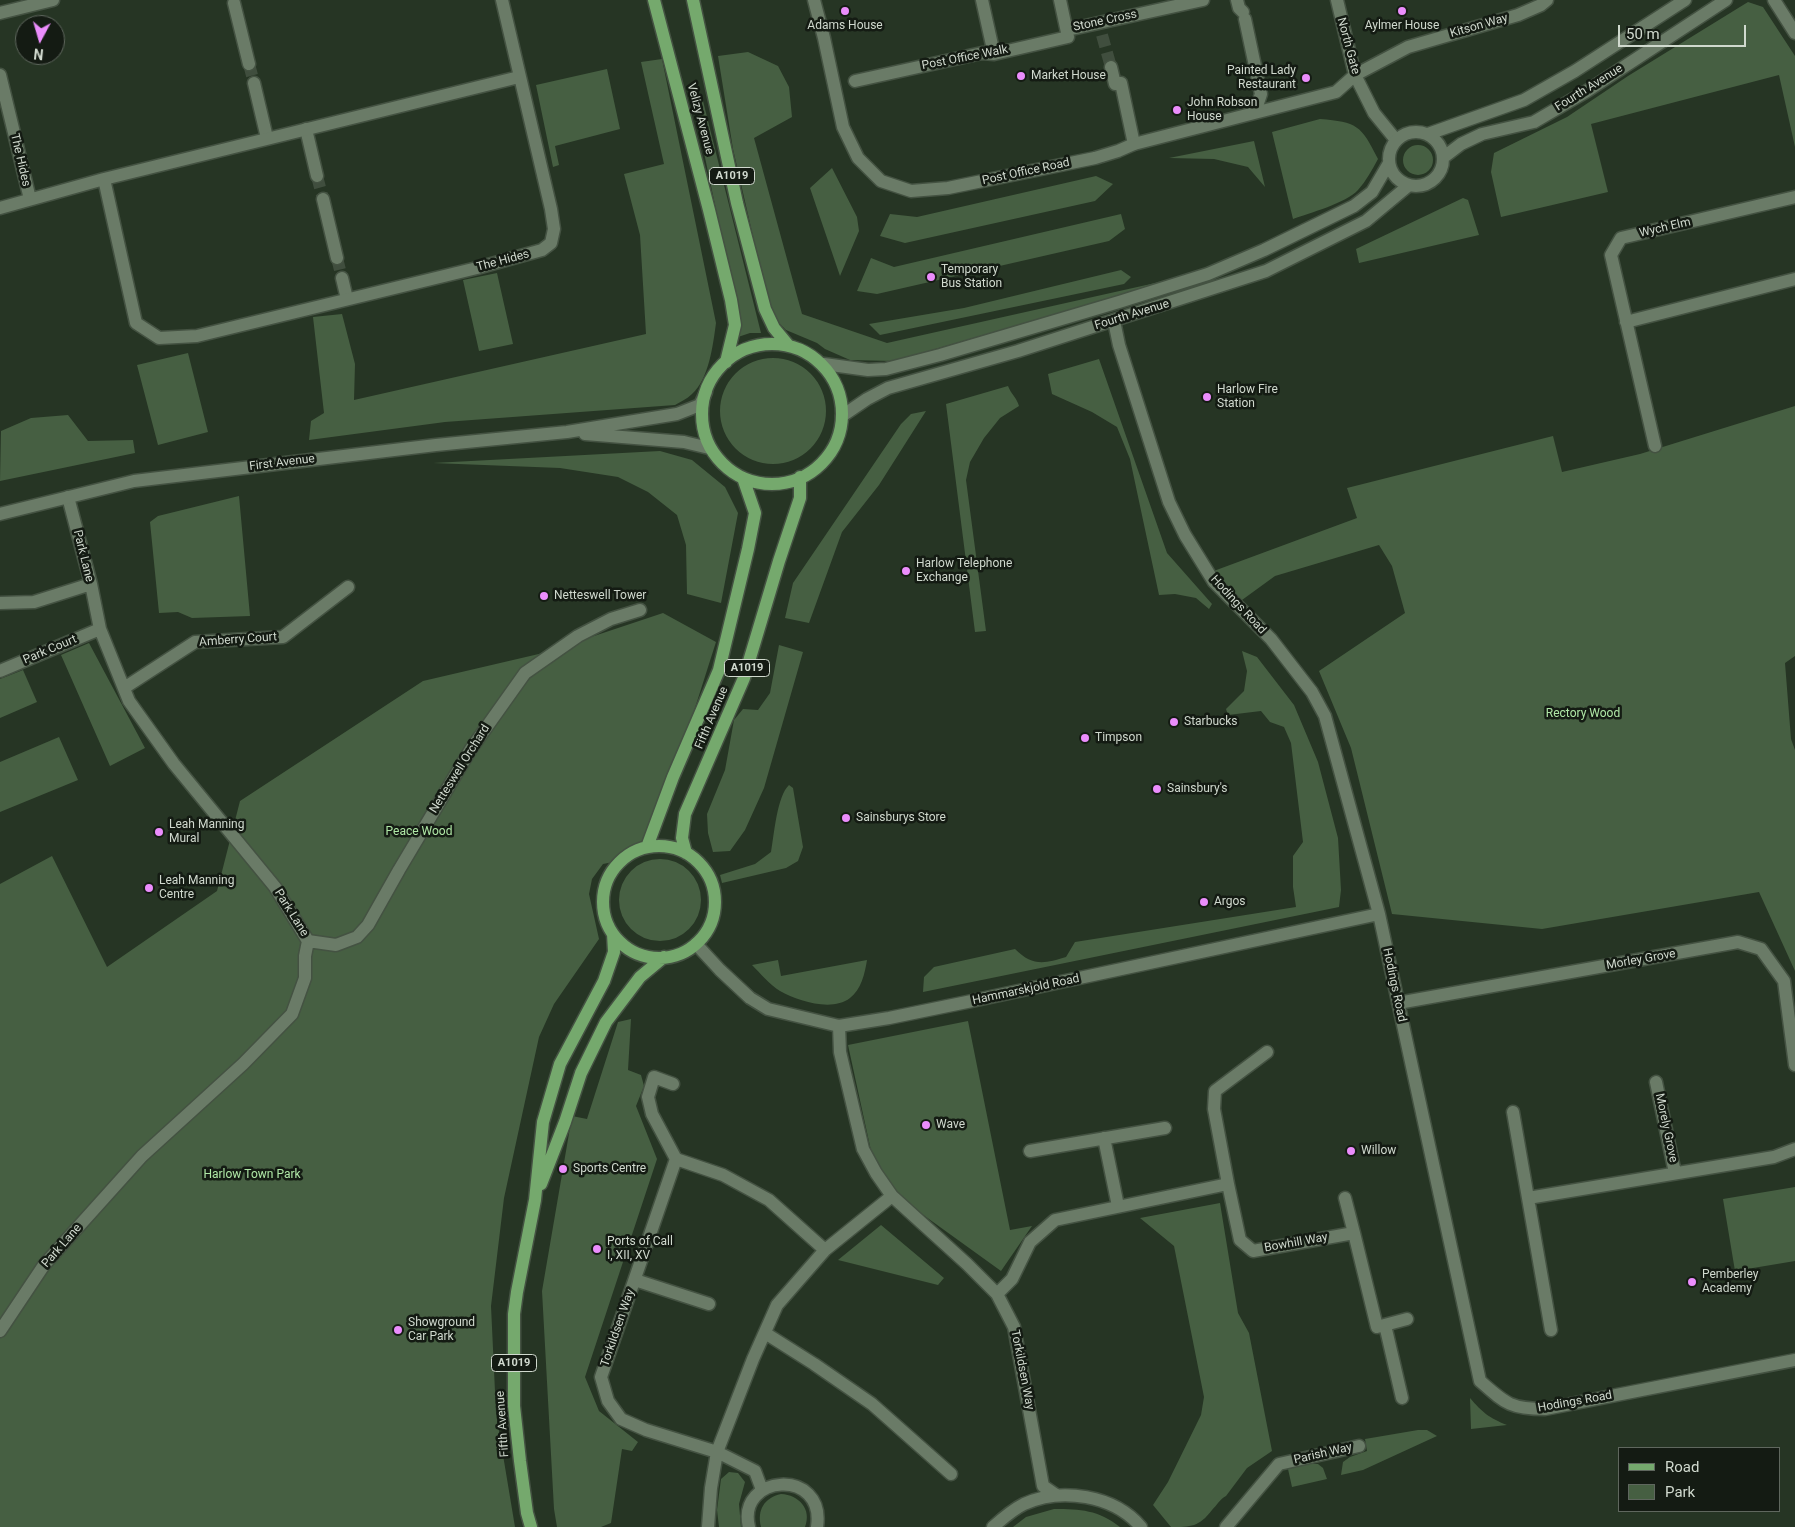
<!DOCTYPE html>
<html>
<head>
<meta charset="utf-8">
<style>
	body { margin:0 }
	#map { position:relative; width:1795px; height:1527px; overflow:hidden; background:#263524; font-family:Roboto,sans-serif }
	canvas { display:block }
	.legend { position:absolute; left:1618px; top:1447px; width:162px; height:65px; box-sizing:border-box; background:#141b13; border:1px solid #5f675e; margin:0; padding:6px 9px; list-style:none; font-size:15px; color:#d0d9ce }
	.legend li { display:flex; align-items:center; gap:10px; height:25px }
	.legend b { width:25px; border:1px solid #5f675e }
	.north { position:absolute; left:15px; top:15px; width:50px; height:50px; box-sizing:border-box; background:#141b13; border:1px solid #5f675e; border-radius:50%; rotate:186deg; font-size:14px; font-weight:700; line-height:20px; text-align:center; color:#d0d9ce }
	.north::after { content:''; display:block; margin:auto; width:18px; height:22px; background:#eb8dfc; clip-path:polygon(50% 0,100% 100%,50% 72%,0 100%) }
	.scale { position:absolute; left:1618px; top:25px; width:128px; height:22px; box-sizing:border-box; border:2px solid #d0d9ce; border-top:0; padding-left:6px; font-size:15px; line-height:18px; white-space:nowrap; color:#d0d9ce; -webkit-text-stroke:4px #141b13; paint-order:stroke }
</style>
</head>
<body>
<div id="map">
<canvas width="1795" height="1527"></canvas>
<ul class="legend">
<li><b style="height:6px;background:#75a96d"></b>Road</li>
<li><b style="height:14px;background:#465f42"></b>Park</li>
</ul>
<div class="north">N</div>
<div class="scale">50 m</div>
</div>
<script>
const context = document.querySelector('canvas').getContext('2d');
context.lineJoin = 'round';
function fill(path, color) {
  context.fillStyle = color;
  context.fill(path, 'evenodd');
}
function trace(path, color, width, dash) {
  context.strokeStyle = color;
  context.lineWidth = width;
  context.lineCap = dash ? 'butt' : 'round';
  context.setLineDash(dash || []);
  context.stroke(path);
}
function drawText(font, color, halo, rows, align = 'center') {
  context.font = font + ' Roboto,sans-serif';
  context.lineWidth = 5;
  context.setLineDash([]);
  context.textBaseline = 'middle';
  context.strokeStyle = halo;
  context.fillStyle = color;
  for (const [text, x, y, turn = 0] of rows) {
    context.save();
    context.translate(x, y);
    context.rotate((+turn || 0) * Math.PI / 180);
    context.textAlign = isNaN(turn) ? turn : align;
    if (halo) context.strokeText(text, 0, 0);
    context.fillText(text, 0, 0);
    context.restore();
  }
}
const green = new Path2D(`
	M1748,2L1763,7L1795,56V147L1779,75L1591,124L1608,192L1501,217L1491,172L1494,153L1567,117L1628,76Z
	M748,52L778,66L789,87L792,117L754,138L802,314L887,343L1191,275L894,361L850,360L825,349L817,343L786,330L771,315L733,149L718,56Z
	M662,59L716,323C713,345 709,379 692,394C687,399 680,402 675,405L445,422L309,440L311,421L324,413L313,317L342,314L355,364L354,400L646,334L640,235L624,174L664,164L641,62Z
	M607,69L620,129L555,146L559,165L553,167L536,85Z
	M703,101L761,333H750L738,337L740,324L694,105Z
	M1320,119C1357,122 1361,125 1378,159C1372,170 1366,181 1358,190C1346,203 1310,213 1293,219L1272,132Z
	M1254,141L1265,187L1248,167L1214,159L1169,158Z
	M1403 160a15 15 0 1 1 30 0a15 15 0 1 1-30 0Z
	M832,168L857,217L859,231L840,276L810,188Z
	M1096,176L1113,184L1095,201L905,243L880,236L890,214L917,217Z
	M1463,198L1468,200L1479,235L1359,263L1356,249Z
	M1121,214L1125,229L1109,241L877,294L857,291L871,258L894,267Z
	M1121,270L1131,277L1124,284L880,335L869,324L964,308Z
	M497,273L513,344L479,351L463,280Z
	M188,353L208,432L158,445L137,365Z
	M720 411a53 53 0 1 1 106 0a53 53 0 1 1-106 0Z
	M1099,359L1167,553L1212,604L1209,609L1196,598L1175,594L1159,595L1130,459L1117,427L1092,412L1052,394L1048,374Z
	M1008,386C1011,394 1017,398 1019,406L1000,418L984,438L970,462L966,480L986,631L975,632L946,404Z
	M1795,406V656L1785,663L1791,739L1795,750V971L1759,892L1542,929L1392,914L1351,748L1319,671L1405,613L1392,566L1379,545L1275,576L1242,600L1211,572L1357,518L1347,488L1553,436L1562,472L1640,454Z
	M926,411L879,485L842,532L809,623L785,618L793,583L901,424L911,414Z
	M68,415L88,441L133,440L135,453L0,481L1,431L31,418Z
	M660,451L692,460L725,487L738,513L721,603L687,594L686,545L677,515L648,492L618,477L560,468L433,463Z
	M239,496L250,616L192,618L178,612L159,613L150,522L158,516Z
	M663,613L716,642L673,777L647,847L625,856L623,860L603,864L592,879L589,894L599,939L554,1004L539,1037L504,1198L491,1306L496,1413L515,1527H0V884L52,856L107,967L217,891L240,801L423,681L543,653Z
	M89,643L145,748L110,766L61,655Z
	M779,645L803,652L764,788L745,830L730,851L713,852L708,833L707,814L725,770L734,720L743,709L758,710L770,693Z
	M1242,651L1257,657L1294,705L1318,762L1338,838L1341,890L1339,907L923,992L924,977L934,967L1015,949C1032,966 1044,964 1066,957L1075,942L1296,907L1293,887V856L1303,842L1291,743L1284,727L1270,722L1261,711L1228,715L1226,709L1244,691L1247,671Z
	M23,670L37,702L0,718V679Z
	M59,737L78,780L0,812V762Z
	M789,785L793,788L803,847L798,861L786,868L722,883L720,875L755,864L771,852C774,835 777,796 789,785Z
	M619 900a41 41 0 1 1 82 0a41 41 0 1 1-82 0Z
	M778,960L781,976L867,960C865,973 861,990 850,998C832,1012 798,1001 780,991C770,985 760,973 752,965Z
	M631,1019L628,1070L641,1075L644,1086L636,1106L657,1159L585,1377L599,1411L638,1442L632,1451L622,1449L611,1523L601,1527H557L554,1509L542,1291L572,1116L587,1119L618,1022Z
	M968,1021L1010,1230L1032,1226L1001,1271L890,1191L873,1160L848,1045Z
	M1795,1187V1261L1735,1271L1723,1199Z
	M1220,1203L1238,1313L1249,1333L1272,1451L1247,1468L1226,1496C1220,1499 1217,1505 1212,1510C1199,1527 1191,1527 1171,1527L1153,1505L1168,1482L1201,1415L1204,1397L1174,1246L1140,1218Z
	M881,1225L944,1278L938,1285L838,1260Z
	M1470,1398C1482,1412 1489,1418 1507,1425L1471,1429Z
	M1418,1430H1427L1437,1436L1363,1470L1341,1475L1343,1462L1350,1457L1367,1451L1365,1439Z
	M1307,1464H1318L1323,1468L1327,1479L1292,1487L1288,1469Z
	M729,1472L738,1473L745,1482L739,1504L741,1527H719L717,1510L721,1479Z
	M781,1494C799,1495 812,1509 805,1527H761C757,1510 764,1498 781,1494Z
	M1054,1509C1081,1509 1098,1510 1120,1527H1013L1026,1517Z`);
const pedestrianTunnel = new Path2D(`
	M1102,35L1111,67
	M249,64L254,83
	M317,176L323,199
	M337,258L342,278`);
const pedestrian = new Path2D(`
	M982,0L994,54
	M1237,0L1239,8L1243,12
	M234,3L249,64
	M1245,19L1261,94L1255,112
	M1067,30L1203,0
	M1111,67L1115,84L1121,83L1134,144
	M855,81L982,53L994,54L1068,37L1060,0
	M254,83L267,138
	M306,129L317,176
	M323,199L337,258
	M342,278L347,299`);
const minor = new Path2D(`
	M814,0L824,38L843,127L858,158L881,181L911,191L948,188L1095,158L1118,151L1134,144L1336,92L1355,75L1408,47L1518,15L1541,5L1547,0
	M1337,0L1355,75L1374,113L1396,140
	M1774,0L1795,33
	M0,13L53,0
	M0,75L30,199
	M104,179L136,323L159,338L197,336L477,268L542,250L551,243L554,229L551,209L502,0
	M0,208L104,179L519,77
	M1114,321L1119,345L1169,502L1185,535L1214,582L1271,639L1312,692L1325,716L1379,914L1480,1381C1505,1403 1510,1409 1545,1409L1795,1360
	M1626,322L1795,279
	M1655,446L1611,255L1621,238L1795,197
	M0,603L34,602L91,584
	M0,671L100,629
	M124,688L195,642L283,637L348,587
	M308,941L336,945L357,937L368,925L399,870L471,749L525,673L578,636L611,619L640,610
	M696,944L720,970L750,998L768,1009L839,1026L889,1018L967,1002L1379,914
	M1398,1003L1738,942L1761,949L1784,981L1795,1065
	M839,1026L840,1052L863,1149L876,1173L892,1196L967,1264L997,1294L1014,1327L1043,1486L1056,1495
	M1656,1082L1675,1173
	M673,1084L654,1077L648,1097L652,1114L676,1159
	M1513,1112L1551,1330
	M1104,1138L1118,1206
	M1030,1151L1165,1128
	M1228,1184L1214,1109L1215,1091L1267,1052
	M1528,1198L1774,1157L1795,1149
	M1354,1233L1377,1327L1407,1319
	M635,1280L709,1304
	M997,1294L1012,1279L1030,1242L1055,1220L1228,1184L1240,1240L1253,1251L1354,1233L1345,1198
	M1385,1325L1402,1398
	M0,1331L44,1265L142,1156L243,1064L292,1014L305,978V956L308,941L275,887L174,764L129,701L100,629L91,584L68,497
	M765,1333L814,1364L872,1404L951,1474
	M762,1490L755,1471L717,1452L646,1430L621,1419L608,1401L601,1377L676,1159L723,1175L769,1200L825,1250
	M708,1527L711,1488L717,1452L753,1359L777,1305L825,1250L892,1196
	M749,1527C736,1474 826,1467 817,1527
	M993,1527C1003,1518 1012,1510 1024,1504C1061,1487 1114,1495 1141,1527
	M1226,1527L1279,1464L1359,1446`);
const tertiary = new Path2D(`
	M1389 159a27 27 0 1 1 54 0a27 27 0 1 1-54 0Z
	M1428,134L1524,100L1575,71L1685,0
	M1444,157L1461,144L1482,134L1534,122L1587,91L1726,0
	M824,364L868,370L886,369L940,355L1119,302L1208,274L1264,250L1354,206L1372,192L1389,163
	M842,416L867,399L888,388L1018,351L1266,271L1366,221L1408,186
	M585,434L684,442L709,448
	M0,514L134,481L436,445L567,432L677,414L700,405L706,392`);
const primary = new Path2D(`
	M654,0L709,210L731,300L735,325L726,362
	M693,0L737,203L765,309L774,328L788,345
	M702 414a70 70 0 1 1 140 0a70 70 0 1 1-140 0Z
	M603 902a56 56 0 1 1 112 0a56 56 0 1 1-112 0Z
	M647,847L673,777L719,670L748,549L755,513L743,478
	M686,853L682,838L685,814L744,678L779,561L800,498V477
	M541,1184L565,1122L581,1073L606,1022L640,977L664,957
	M531,1527L527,1513L520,1461L514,1406V1314L517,1292L535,1200L543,1122L560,1064L604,981L614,952L613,934`);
const markers = [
	[845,11,5,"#eb8dfc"],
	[1402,11,5,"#eb8dfc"],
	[1021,76,5,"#eb8dfc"],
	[1306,78,5,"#eb8dfc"],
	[1177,110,5,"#eb8dfc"],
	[931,277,5,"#eb8dfc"],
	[1207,397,5,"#eb8dfc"],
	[906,571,5,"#eb8dfc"],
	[544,596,5,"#eb8dfc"],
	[1174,722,5,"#eb8dfc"],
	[1085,738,5,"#eb8dfc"],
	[1157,789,5,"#eb8dfc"],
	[846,818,5,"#eb8dfc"],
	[159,832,5,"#eb8dfc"],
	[149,888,5,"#eb8dfc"],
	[1204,902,5,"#eb8dfc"],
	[926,1125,5,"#eb8dfc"],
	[1351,1151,5,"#eb8dfc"],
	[563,1169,5,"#eb8dfc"],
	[597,1249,5,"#eb8dfc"],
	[1692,1282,5,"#eb8dfc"],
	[398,1330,5,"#eb8dfc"]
];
const shields = [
	[732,176,45],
	[747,668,45],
	[514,1363,45]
];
const shieldNames = [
	["A1019",732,176],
	["A1019",747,668],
	["A1019",514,1363]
];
const streetNames = [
	["Stone Cross",1105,21,-12],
	["Kitson Way",1479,26,-16],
	["North Gate",1348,46,75],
	["Post Office Walk",965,58,-11],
	["Fourth Avenue",1589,88,-32],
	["Velizy Avenue",700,119,75],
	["The Hides",20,160,77],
	["Post Office Road",1026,172,-12],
	["Wych Elm",1665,228,-13],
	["The Hides",503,261,-15],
	["Fourth Avenue",1132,315,-17],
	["First Avenue",282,463,-7],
	["Park Lane",83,556,76],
	["Hodings Road",1238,605,47],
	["Amberry Court",238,640,-4],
	["Park Court",50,650,-23],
	["Fifth Avenue",712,718,-67],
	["Netteswell Orchard",460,769,-58],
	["Park Lane",291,913,58],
	["Morley Grove",1641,960,-10],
	["Hodings Road",1394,985,78],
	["Hammarskjold Road",1026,990,-12],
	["Morely Grove",1666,1128,78],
	["Bowhill Way",1296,1243,-10],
	["Park Lane",62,1246,-49],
	["Torkildsen Way",618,1328,-71],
	["Torkildsen Way",1022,1370,79],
	["Hodings Road",1575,1402,-10],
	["Fifth Avenue",503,1424,-94],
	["Parish Way",1323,1454,-13]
];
const poiNames = [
	["Adams House",845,26,"center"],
	["Aylmer House",1402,26,"center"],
	["Painted Lady",1296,71,"right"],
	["Restaurant",1296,85,"right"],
	["Market House",1031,76],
	["John Robson",1187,103],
	["House",1187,117],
	["Temporary",941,270],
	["Bus Station",941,284],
	["Harlow Fire",1217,390],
	["Station",1217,404],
	["Harlow Telephone",916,564],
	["Exchange",916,578],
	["Netteswell Tower",554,596],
	["Starbucks",1184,722],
	["Timpson",1095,738],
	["Sainsbury's",1167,789],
	["Sainsburys Store",856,818],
	["Leah Manning",169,825],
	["Mural",169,839],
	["Leah Manning",159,881],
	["Centre",159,895],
	["Argos",1214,902],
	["Wave",936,1125],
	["Willow",1361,1151],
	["Sports Centre",573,1169],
	["Ports of Call",607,1242],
	["I, XII, XV",607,1256],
	["Pemberley",1702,1275],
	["Academy",1702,1289],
	["Showground",408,1323],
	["Car Park",408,1337]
];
const parkNames = [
	["Rectory Wood",1583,714],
	["Peace Wood",419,832],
	["Harlow Town Park",252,1175]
];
fill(green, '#465f42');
trace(pedestrianTunnel, '#404e3e', 12, [12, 6]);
trace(pedestrian, '#445242', 15);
trace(minor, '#445242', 15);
trace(tertiary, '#445242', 15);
trace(primary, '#445242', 15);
trace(pedestrian, '#6a7b67', 12);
trace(minor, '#6a7b67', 12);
trace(tertiary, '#6a7b67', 12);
trace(primary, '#75a96d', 12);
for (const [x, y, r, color] of markers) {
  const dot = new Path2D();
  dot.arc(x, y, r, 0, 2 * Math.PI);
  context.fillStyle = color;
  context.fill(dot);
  trace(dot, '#141b13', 2);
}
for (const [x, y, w] of shields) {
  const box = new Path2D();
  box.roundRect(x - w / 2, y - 8.5, w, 17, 4);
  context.fillStyle = '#141b13';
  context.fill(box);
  trace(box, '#d0d9ce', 1);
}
drawText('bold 11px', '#d0d9ce', null, shieldNames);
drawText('12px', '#d0d9ce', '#141b13', streetNames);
drawText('12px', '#d0d9ce', '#141b13', poiNames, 'left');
drawText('12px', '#afe7a6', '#141b13', parkNames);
</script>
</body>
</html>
